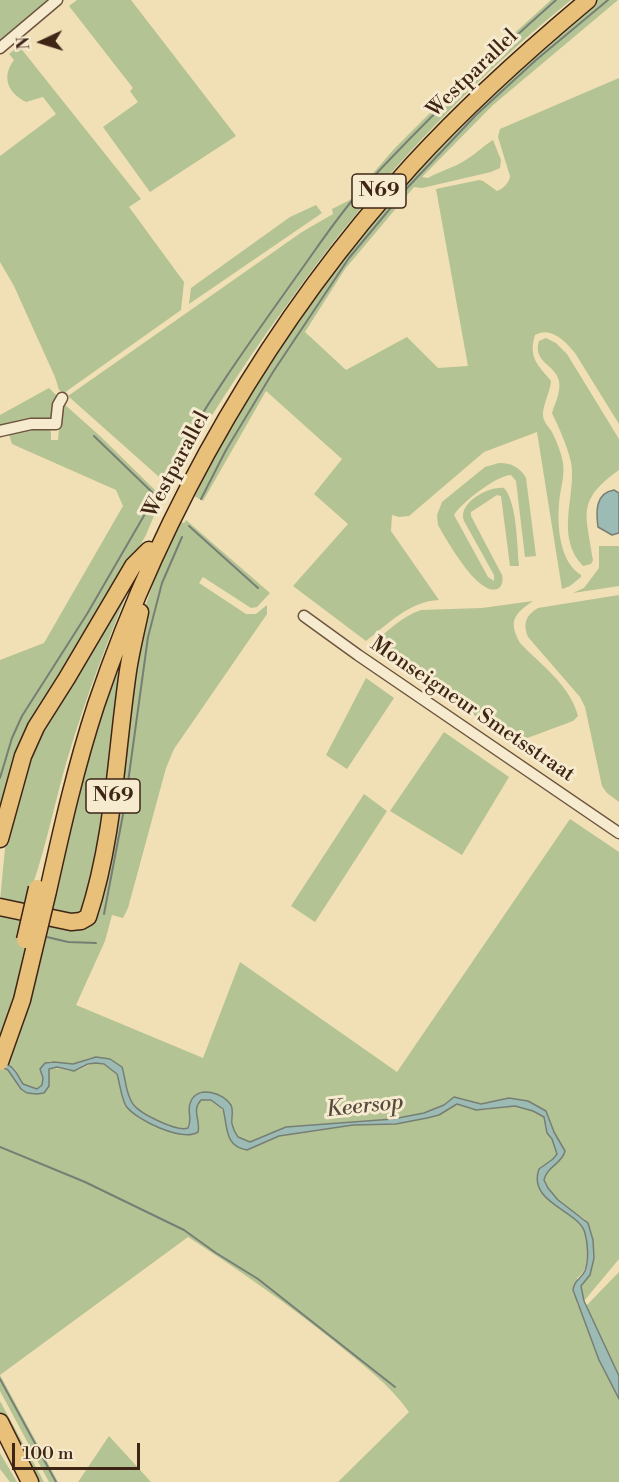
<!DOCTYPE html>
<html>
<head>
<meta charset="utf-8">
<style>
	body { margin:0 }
	#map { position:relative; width:619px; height:1482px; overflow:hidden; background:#f1dfb5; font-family:"Libre Bodoni",serif }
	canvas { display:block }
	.north { position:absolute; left:12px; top:12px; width:60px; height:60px; -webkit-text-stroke:4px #f6eacf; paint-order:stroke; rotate:266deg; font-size:16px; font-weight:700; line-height:24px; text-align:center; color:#3f2516 }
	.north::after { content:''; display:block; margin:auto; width:21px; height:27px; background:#3f2516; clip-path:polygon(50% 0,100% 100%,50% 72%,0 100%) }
	.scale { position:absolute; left:12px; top:1443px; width:128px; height:27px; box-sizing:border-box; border:3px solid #3f2516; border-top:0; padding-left:8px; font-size:18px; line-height:21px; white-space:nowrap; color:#3f2516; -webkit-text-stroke:4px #f6eacf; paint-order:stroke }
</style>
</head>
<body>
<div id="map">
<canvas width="619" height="1482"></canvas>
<div class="north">N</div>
<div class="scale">100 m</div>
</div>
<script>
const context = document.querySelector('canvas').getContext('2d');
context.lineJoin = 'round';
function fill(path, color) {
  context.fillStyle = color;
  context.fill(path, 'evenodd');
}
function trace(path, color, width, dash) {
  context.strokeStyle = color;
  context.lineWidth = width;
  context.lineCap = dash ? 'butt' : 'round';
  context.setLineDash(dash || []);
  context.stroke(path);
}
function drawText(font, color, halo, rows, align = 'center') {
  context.font = font + ' "Libre Bodoni",serif';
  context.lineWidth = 6;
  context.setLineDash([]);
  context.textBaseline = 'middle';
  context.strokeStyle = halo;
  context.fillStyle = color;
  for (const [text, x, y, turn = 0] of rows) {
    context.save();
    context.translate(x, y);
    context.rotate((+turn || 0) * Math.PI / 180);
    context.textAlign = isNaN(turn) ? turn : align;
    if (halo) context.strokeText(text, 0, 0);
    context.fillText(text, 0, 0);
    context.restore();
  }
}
const green = new Path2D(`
	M0,0H49L50,2L0,41Z
	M77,0H131L236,136L150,192L103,127L138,102L130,91L133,88L69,6Z
	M551,0H571C464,87 369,189 289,302C260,341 233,382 207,423C194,442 183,462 171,481L169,480L167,484L68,396L302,232L333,214L332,209L350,200L394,149L464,79Z
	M592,0H618L493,105L422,177L428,178C440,171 453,168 464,161C475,155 483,146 493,140L501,160L500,168L491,172L422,188L414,187L345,269L305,332L346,370L407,337L438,368L468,366L436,189L479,180L483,181L497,191C503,189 510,182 510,176L498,137L500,129L619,78V424L575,353C565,341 551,326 535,335C528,358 538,365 551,381C550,393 542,406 543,416C544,423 549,427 552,432C557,442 561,452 563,463C565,477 560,489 559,504C557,527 560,562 581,575V577L570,586L562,589L537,432L484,452L409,516L399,517L392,515L391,531L439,600C410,601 388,624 366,641L293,586L348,524L314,494L342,459L266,391L203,501L194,496L202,477L222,440L294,324L415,165Z
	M19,46L141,199L129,207L184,282L181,310L64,393L59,390L55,377L14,286L0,262V156L56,114L43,97L26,102C8,93 1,77 14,60L9,54Z
	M316,205L322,213L189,304L191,288L290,217Z
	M546,338L556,343L567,354L619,439V470C576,501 586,513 593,560L591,564L583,566C554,536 577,495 571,462C567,445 559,428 552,413C555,403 561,392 559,381C556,365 532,362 539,341Z
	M49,388L57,396L51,418L0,427V415Z
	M64,404L100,436L161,496L159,500L160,501L146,535L78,653L0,822V660L44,643L123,506L116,490L12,444L8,431L49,428L51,432V440H58L61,408Z
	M499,463C511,463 520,467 526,478L536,556L525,557L516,481L511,475C497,475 461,503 454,515L488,577L494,581V575L464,521C457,503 489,486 504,488C517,502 517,546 519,566H510L501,496L497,495L471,512V516L502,575C503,580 503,584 499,588C480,600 446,539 438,525L437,515L442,502L485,467Z
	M186,520L270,593L257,607L251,608L203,577L199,583L246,614H256L267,605V614L174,749L166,768L128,908L123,918L112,915L105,941L76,1005L203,1058L240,962L397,1072L570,819L619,852V1259L584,1301L581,1286L590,1275L585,1219C574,1212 534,1188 547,1171C553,1163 563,1162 565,1151L554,1132L546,1111L509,1098L481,1104L459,1098L451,1099L444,1105L424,1113L393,1119L286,1127L250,1142C232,1139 232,1123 232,1108C220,1100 210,1088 195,1094L188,1128L184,1130C152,1120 127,1112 124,1075L102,1058H90L73,1064L49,1061L43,1078L42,1085L37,1089L23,1084L15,1069L0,1061V911L86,924L138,631C149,592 162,557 181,522L184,523Z
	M599,546H619V586L573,593L584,588L599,568Z
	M139,565C112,629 87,693 67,760C55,801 47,843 33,884L29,886L27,894L53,900L57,857L129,625L114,771L83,913L61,915L0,901L7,827L24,764Z
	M619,595V802L607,793L602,786L585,707L580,697L528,637C523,624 525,616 538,608Z
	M533,601C514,614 508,621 520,643C541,665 570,685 578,716L573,721L514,743L372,644C387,632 402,616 421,610L482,608Z
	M366,678L394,698L347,769L326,755Z
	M444,732L509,777L462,855L390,811Z
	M364,794L387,811L315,922L291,906Z
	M96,1063C126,1067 117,1091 130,1109C139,1123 175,1132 190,1135L199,1102C221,1087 231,1132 236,1146L279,1136L353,1125L396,1124L427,1118L457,1104L470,1109L483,1110L515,1106L533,1111L544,1117L547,1133L552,1139L557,1154L553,1159L539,1169C529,1200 569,1209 582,1225C588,1233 588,1248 587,1258C586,1267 585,1272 577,1278V1304L581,1310L599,1360L619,1399V1482H338L409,1412C389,1384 362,1364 335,1342C288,1304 239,1270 188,1237L0,1375L58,1482H49L0,1391V1066L8,1070L28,1093L49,1087V1069C59,1066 67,1072 76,1071C83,1069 88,1064 96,1063Z
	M619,1272V1376L586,1306Z
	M0,1401L44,1482H36L0,1415Z
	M109,1436L151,1482H78Z
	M0,1453L17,1482H10L0,1469Z`);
const water = new Path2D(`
	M614,490L619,493V533L612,535L598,527C596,512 595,493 614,490Z
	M96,1057L110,1059L122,1067C126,1079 125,1093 133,1104C140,1114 177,1132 188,1128C193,1119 186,1110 191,1101C198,1085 224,1093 231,1105C234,1111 231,1117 232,1124C233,1128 235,1133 238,1137L250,1142L286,1127L393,1119L424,1113L444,1105L454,1097L481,1104L509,1098L528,1101L546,1111L554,1132L565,1151C562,1164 547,1166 544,1180L548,1188L558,1200L588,1223L593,1240L594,1258L590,1275L581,1286L584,1301L619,1376V1399L599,1360L573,1290C574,1280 581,1279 585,1271C589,1260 588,1244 585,1233C579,1210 527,1203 539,1169L553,1159L557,1154L552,1139L547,1133L544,1117L533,1111L515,1106L476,1110L457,1104L439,1115L427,1118L396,1124L353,1125L279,1136L247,1150C224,1146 228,1127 223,1109L211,1100H201C191,1111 201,1120 198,1132C182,1142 136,1120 126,1106C121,1097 120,1084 117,1074L104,1064L96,1063L88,1064L74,1071L57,1067L49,1069V1086L44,1093L37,1094L27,1093L21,1089L8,1070L0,1066V1061C16,1068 15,1071 23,1084L37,1089L42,1085L43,1078L40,1069L45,1063L54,1062L73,1064Z`);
const stream = new Path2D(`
	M94,436L155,495
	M171,467C207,401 252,339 296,277C317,248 337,217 361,190C423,123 487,61 556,0
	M201,499L226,450L273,372L349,258L408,187L476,115L536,60L608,0
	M189,526L258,588
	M0,778L12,738L22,716L87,614L149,507
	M104,914L125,804L148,637L162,583L182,537
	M47,937L68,942L96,943
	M0,1147L85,1182L184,1230L216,1253L258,1279L395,1387
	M0,1379L56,1482`);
const street = new Path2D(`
	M0,48L57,0
	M0,431L31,424H56L58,405L62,398
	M304,616L358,655L619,833`);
const primary = new Path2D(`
	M0,839L23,756L36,727L67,678L133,566L149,550
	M48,891C62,828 76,766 96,705C163,507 272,318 413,164C467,105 527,51 588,0
	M0,907L71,922L81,921L88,917C114,838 116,753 128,671C131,651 136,631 140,612
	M0,1422L30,1482`);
const primaryBridge = new Path2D(`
	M25,940L37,888
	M0,1062L22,1000L48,891`);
const shields = [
	[379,191,54],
	[113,796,54]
];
const shieldNames = [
	["N69",379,191],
	["N69",113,796]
];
const streetNames = [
	["Westparallel",473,74,-44],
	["Westparallel",177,465,-62],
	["Monseigneur Smetsstraat",472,710,34]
];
const waterNames = [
	["Keersop",365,1107,-6]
];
fill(green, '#b3c393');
fill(water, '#9cbbb5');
trace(water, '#777f75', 1.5);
trace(stream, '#777f75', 2);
trace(street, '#6c543e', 13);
trace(primary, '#3f2516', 19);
trace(street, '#f6eacf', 10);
trace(primary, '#e8c07a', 16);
trace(primaryBridge, '#3f2516', 19, []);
trace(primaryBridge, '#e8c07a', 16);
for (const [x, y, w] of shields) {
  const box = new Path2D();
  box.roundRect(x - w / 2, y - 17, w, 34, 4.5);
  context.fillStyle = '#f6eacf';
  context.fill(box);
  trace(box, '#3f2516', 1.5);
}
drawText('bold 20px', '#3f2516', null, shieldNames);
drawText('21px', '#3f2516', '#f6eacf', streetNames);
drawText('italic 22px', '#564a3e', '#f6eacf', waterNames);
</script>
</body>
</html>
